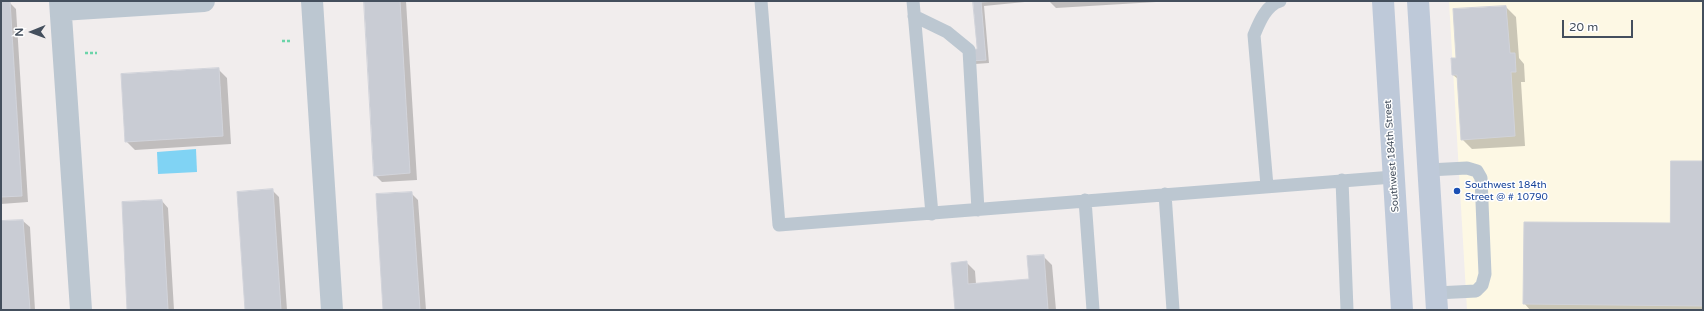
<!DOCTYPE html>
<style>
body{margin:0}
#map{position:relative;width:1704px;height:311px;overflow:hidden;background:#f1eded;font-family:"Varela Round",sans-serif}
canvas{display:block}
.frame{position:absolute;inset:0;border:2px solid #444f5d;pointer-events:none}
.north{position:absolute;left:12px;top:12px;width:40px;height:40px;-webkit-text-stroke:3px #fff;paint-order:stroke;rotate:269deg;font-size:11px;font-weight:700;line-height:16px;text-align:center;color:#444f5d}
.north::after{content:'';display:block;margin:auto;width:14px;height:18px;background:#444f5d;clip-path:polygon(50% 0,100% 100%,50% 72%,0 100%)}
.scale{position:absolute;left:1562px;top:20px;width:71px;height:18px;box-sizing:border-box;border:2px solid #444f5d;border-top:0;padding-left:5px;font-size:12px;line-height:14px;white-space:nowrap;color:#444f5d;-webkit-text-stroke:3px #fff;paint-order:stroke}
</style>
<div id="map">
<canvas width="1704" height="311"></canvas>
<div class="frame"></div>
<div class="north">N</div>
<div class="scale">20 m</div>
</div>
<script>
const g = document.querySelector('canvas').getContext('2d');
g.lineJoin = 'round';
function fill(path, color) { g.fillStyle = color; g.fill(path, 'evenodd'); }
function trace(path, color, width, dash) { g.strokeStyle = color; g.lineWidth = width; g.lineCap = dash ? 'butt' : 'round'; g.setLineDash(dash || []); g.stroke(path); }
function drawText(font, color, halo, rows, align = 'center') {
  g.font = font + ' "Varela Round",sans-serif'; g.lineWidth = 3; g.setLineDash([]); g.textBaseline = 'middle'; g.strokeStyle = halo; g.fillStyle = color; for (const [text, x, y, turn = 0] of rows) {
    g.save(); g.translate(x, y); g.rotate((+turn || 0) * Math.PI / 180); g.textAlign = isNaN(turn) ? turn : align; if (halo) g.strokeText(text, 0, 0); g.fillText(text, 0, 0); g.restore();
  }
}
const commercial = new Path2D(`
 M1449 1H1703V310H1467Z`);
const water = new Path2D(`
 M196 149 197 172 158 174 157 152Z`);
const shadow = new Path2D(`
 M365 1H406L417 180 382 182 375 175Z
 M974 1H1035L984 6 989 63 975 64 979 50Z
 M1049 1H1173L1056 8Z
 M9 2 16 9 28 202 1 204V3Z
 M1506 7 1516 17 1519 58 1524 64 1525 82H1521L1525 146 1472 149 1462 139 1458 79 1453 75 1457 59Z
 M218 69 227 78 231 144 135 150 126 141Z
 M1703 162V310H1530L1524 303 1671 224Z
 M272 190 279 197 287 310H246Z
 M411 193 418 200 426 310H384Z
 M162 201 168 208 174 310H128Z
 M23 221 30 227 35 310H1V222Z
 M1043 256 1052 265 1056 310H956L966 262 975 271 976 284 1030 280Z`);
const building = new Path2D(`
 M10 1 22 196 1 197V2Z
 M364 1H400L410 173 374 176Z
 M973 1H996L981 2 986 60 971 61 970 50 977 49Z
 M1506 6 1510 53H1515L1516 72H1511L1515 136 1461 140 1457 75H1452L1451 58H1456L1453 9Z
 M219 68 223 136 125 142 121 74Z
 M1671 161H1703V306L1523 304 1524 222 1670 223Z
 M273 189 281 310H245L237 192Z
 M412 192 420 310H383L376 194Z
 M162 200 168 310H127L122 202Z
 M23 220 30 310H1V221Z
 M1044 255 1048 310H955L951 263 967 261 968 284 1029 279 1027 256Z`);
const path = new Path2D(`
 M282 41H292
 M85 53H97`);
const lane = new Path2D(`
 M761 1 779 225 1393 177
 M913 1 932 214
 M914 16 947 32 969 50 978 210
 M1428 170 1467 168 1477 171 1481 178 1485 274 1482 285 1476 291 1436 293
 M1342 180 1347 310
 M1267 186 1254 35C1259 23 1266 5 1280 1
 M1165 194 1173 310
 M1085 200 1093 310`);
const street = new Path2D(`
 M60 1 81 310
 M312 1 332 310
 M61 10 204 1`);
const secondary = new Path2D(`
 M1383 1 1402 310
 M1418 1 1437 310`);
const markers = [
 [1457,191,4,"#1a4fb4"]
];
const streetNames = [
 ["Southwest 184th Street",1392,156,-94]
];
const transitNames = [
 ["Southwest 184th",1465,185],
 ["Street @ # 10790",1465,197]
];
fill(commercial, '#fdf8e4');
fill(water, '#80d3f4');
fill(shadow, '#0003');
fill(building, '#c9ccd4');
trace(building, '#d1d3da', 1);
trace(path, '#6cd4a9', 2.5, [3, 2]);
trace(lane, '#bcc7d1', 13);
trace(street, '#bcc7d1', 22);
trace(secondary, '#bec9d9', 22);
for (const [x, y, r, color] of markers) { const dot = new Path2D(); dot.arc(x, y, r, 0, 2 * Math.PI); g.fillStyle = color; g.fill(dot); trace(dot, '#fff', 1.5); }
drawText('10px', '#444f5d', '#fff', streetNames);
drawText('10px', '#164399', '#fff', transitNames, 'left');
</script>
